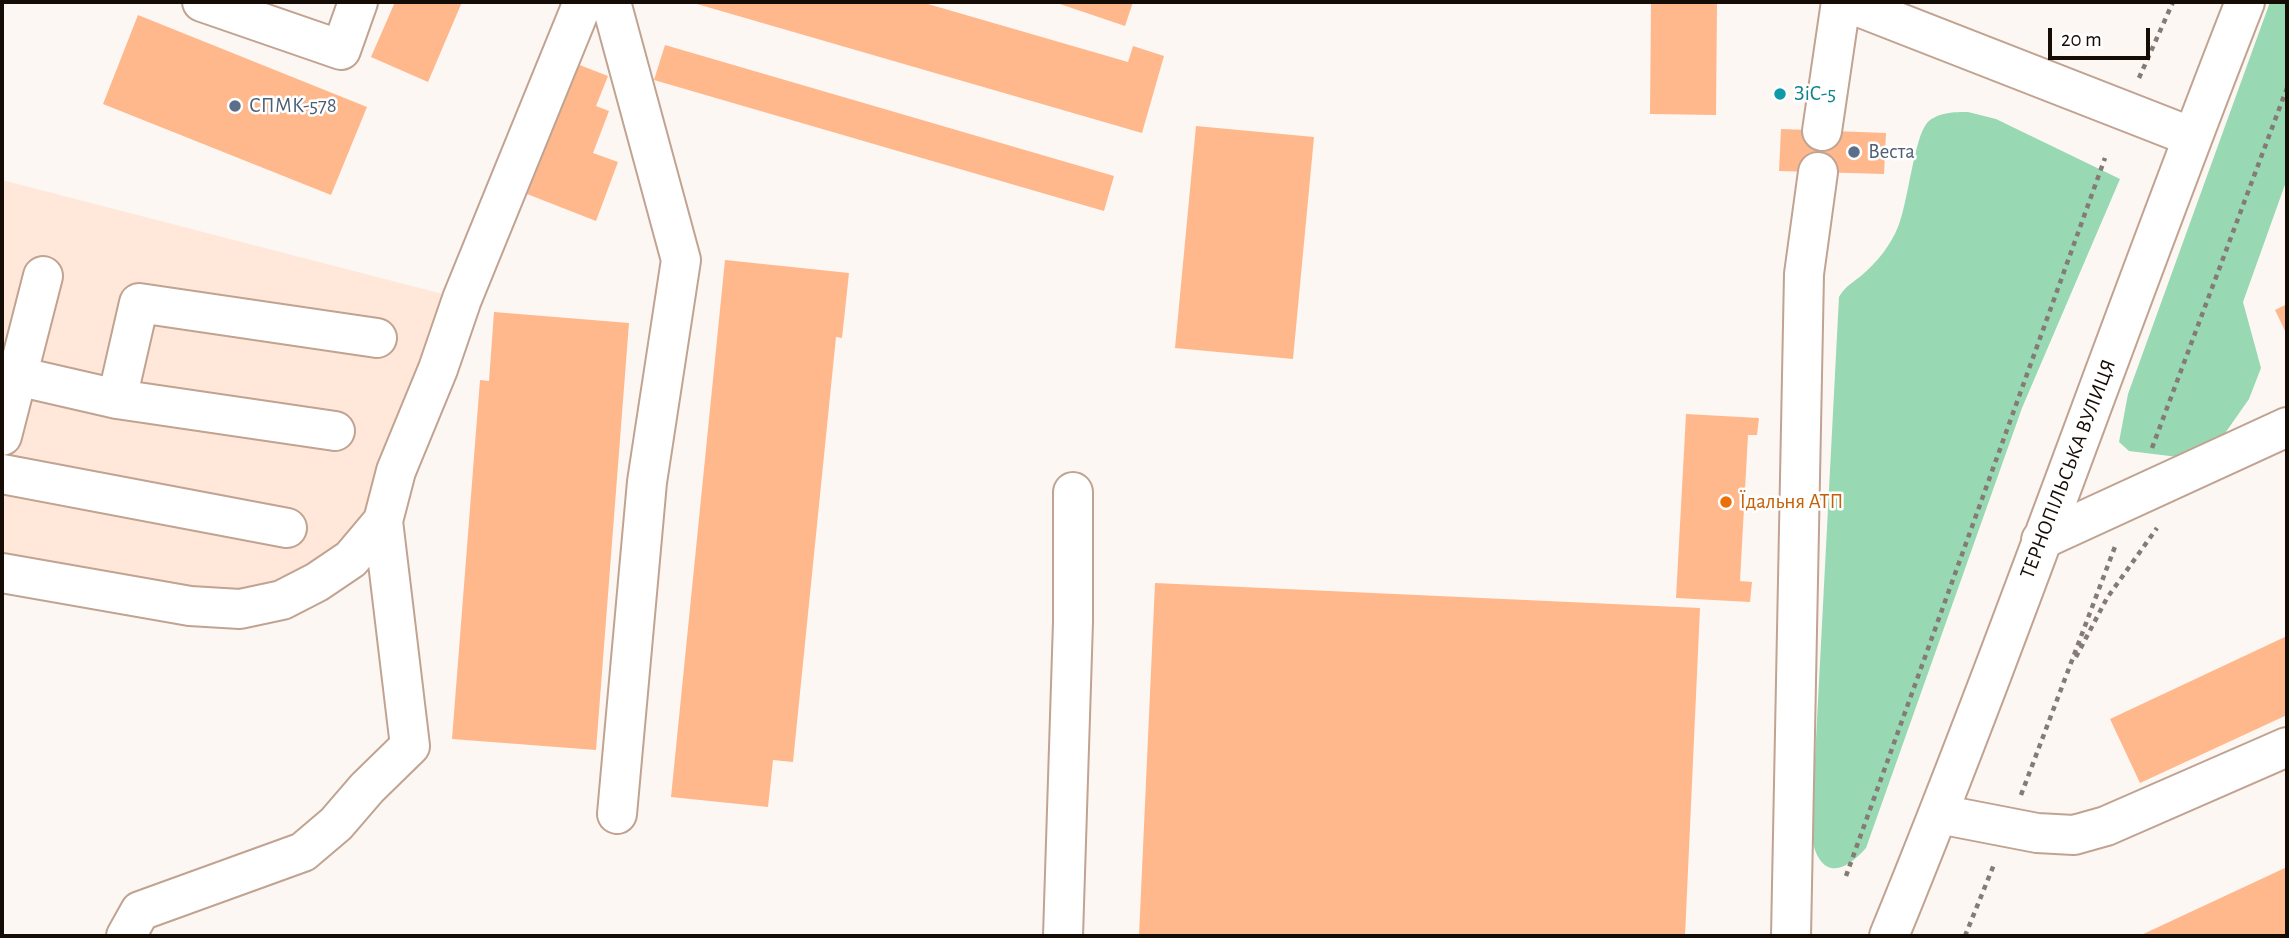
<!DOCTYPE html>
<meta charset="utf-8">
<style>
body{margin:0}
#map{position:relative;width:2289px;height:938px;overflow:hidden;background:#fdf7f3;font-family:"Alegreya Sans",sans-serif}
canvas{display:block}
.frame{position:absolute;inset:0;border:4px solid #160c06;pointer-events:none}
.scale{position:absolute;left:2048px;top:28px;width:102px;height:32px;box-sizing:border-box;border:4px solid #160c06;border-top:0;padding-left:9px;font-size:21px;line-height:24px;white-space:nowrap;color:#160c06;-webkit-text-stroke:5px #fff;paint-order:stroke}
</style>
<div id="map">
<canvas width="2289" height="938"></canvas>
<div class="frame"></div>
<div class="scale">20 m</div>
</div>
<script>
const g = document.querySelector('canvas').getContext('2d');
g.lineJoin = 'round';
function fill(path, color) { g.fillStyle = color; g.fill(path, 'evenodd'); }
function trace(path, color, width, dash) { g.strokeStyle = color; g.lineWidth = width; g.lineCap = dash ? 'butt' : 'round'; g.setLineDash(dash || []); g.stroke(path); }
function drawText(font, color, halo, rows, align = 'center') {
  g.font = font + ' "Alegreya Sans",sans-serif'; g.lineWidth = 5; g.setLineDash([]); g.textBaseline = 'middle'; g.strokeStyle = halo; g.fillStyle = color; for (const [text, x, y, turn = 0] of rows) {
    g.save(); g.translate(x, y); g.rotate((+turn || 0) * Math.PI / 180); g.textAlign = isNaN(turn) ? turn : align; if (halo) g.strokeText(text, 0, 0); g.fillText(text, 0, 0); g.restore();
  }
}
const built = new Path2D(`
 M2 180 462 299 383 521 282 600 2 573Z`);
const green = new Path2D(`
 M2270 2H2287V179L2243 302 2261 368 2249 399 2221 439 2186 458 2129 451 2119 442 2128 394Z
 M1968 112 1996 119 2120 179 2022 408 1866 848C1840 877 1819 877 1811 835L1839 297C1845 286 1854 282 1862 275 1878 261 1890 246 1898 227 1908 203 1914 138 1927 123 1937 112 1955 112 1968 112Z`);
const building = new Path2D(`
 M395 2H462L428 82 371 57Z
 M690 2H921L1128 62 1133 46 1164 56 1142 133Z
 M1054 2H1133L1125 26Z
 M1651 2H1717L1716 115 1650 114Z
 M138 15 367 107 331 195 103 104Z
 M665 45 1114 176 1104 211 654 80Z
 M577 64 608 76 596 106 609 111 593 153 618 162 596 221 527 194Z
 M1196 126 1314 137 1293 359 1175 348Z
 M1781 129 1886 133 1884 174 1779 171Z
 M725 260 849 273 842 338 836 337 793 762 773 760 768 807 671 797Z
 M2287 304V335L2275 310Z
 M494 312 629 323 596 750 452 739 480 380 489 381Z
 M1686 414 1759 418 1757 435H1748L1740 581 1752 582 1750 602 1676 598Z
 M1155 583 1700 608 1685 936H1139Z
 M2287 636V715L2140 783 2110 719Z
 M2287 867V936H2139Z`);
const path = new Path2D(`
 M2139 78 2173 2
 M2152 448 2287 88
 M2076 657 2107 598 2157 528
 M2021 795 2116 544
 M1846 876 2105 158
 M1965 936 1995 862`);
const minor = new Path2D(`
 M202 2 341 50 358 2
 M611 2 681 260 647 482 617 814
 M1846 2 2192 137
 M1822 131 1841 2
 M17 376 117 399 335 431
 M117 399 139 303 377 338
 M2 436 43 276
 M2 474 287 528
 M2041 540 2287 427
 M2 573 190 606 240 609 282 600 317 582 351 559 383 521 396 471 438 369 462 299 583 2
 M1939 814 2037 833 2074 835 2106 826 2287 747
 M126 936 140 911 303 852 336 824 367 788 410 746 383 521
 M1063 936 1073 622V492
 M1791 936 1804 274 1818 172`);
const major = new Path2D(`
 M1889 936C2015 628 2123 312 2245 2`);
const markers = [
 [1780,94,7,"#0f9aa8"],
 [235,106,7,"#5c6f8a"],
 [1854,152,7,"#5c6f8a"],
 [1726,502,7,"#e8710a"]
];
const cultureNames = [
 ["ЗіС-5",1794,94]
];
const serviceNames = [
 ["СПМК-578",249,106],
 ["Веста",1868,152]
];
const streetNames = [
 ["ТЕРНОПІЛЬСЬКА ВУЛИЦЯ",2068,469,-69]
];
const foodNames = [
 ["Їдальня АТП",1740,502]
];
fill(built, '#ffe7d9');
fill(green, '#98d9b3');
fill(building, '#feb88c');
trace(minor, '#c0a391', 42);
trace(major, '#c0a391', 42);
trace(path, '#847b76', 4.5, [5, 5]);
trace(minor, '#fff', 38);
trace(major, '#fff', 38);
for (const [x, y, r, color] of markers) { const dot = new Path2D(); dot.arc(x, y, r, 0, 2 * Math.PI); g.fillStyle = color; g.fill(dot); trace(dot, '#fff', 2.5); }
drawText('21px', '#0d838f', '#fff', cultureNames, 'left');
drawText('21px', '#4e5e75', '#fff', serviceNames, 'left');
drawText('21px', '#160c06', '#fff', streetNames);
drawText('21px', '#c56008', '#fff', foodNames, 'left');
</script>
